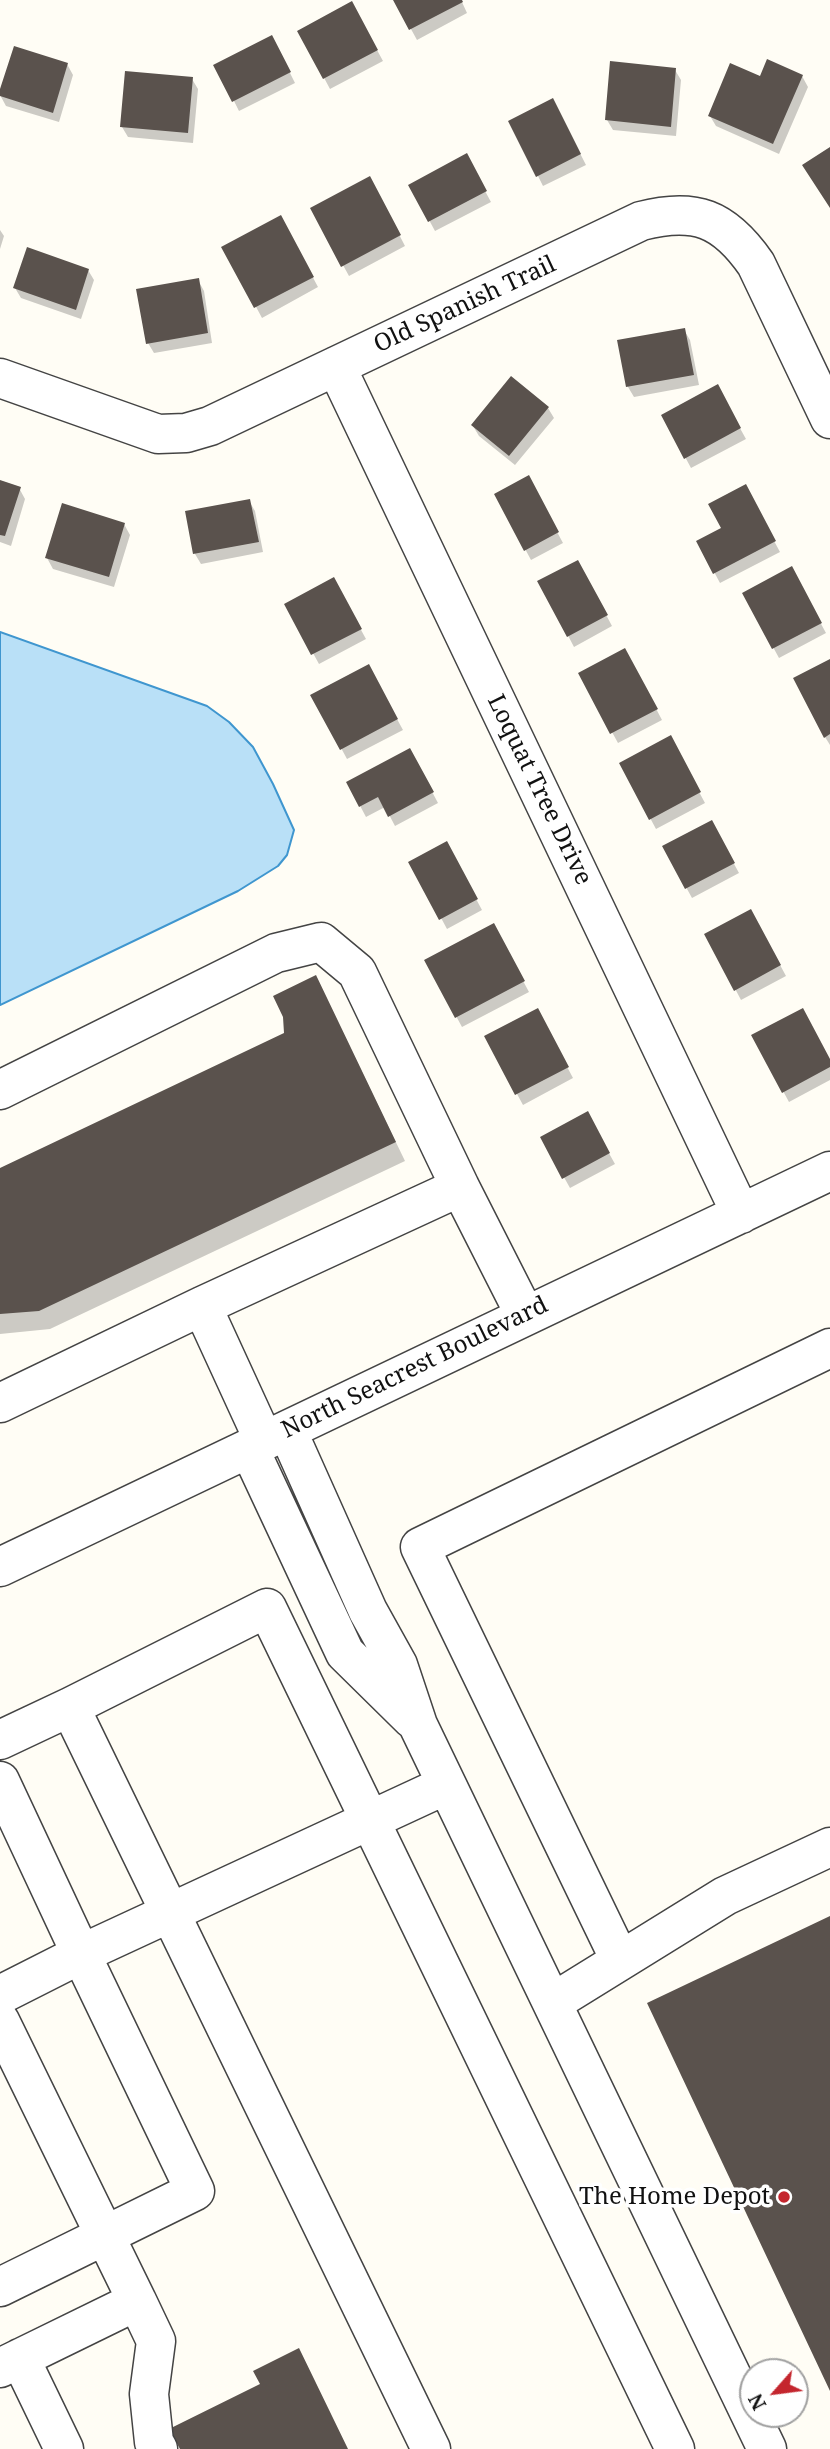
<!DOCTYPE html>
<style>
body{margin:0}
#map{position:relative;width:830px;height:2449px;overflow:hidden;background:#fffdf5;font-family:"Noto Serif",serif}
canvas{display:block}
.north{position:absolute;left:739px;top:2358px;width:70px;height:70px;box-sizing:border-box;background:#fff;border:2px solid #a0a0a0;border-radius:50%;rotate:242deg;font-size:19px;font-weight:700;line-height:28px;text-align:center;color:#111}
.north::after{content:'';display:block;margin:auto;width:24px;height:32px;background:#c4262e;clip-path:polygon(50% 0,100% 100%,50% 72%,0 100%)}
</style>
<div id="map">
<canvas width="830" height="2449"></canvas>
<div class="north">N</div>
</div>
<script>
const g = document.querySelector('canvas').getContext('2d');
g.lineJoin = 'round';
function fill(path, color) { g.fillStyle = color; g.fill(path, 'evenodd'); }
function trace(path, color, width, dash) { g.strokeStyle = color; g.lineWidth = width; g.lineCap = dash ? 'butt' : 'round'; g.setLineDash(dash || []); g.stroke(path); }
function drawText(font, color, halo, rows, align = 'center') {
  g.font = font + ' "Noto Serif",serif'; g.lineWidth = 7; g.setLineDash([]); g.textBaseline = 'middle'; g.strokeStyle = halo; g.fillStyle = color; for (const [text, x, y, turn = 0] of rows) {
    g.save(); g.translate(x, y); g.rotate((+turn || 0) * Math.PI / 180); g.textAlign = isNaN(turn) ? turn : align; if (halo) g.strokeText(text, 0, 0); g.fillText(text, 0, 0); g.restore();
  }
}
const water = new Path2D(`
 M0 632 207 706 229 722 253 747 273 784 294 830 287 855 278 866 238 891 0 1005Z`);
const shadow = new Path2D(`
 M395 0H461L467 13 417 40Z
 M352 4 383 61 330 89 299 31Z
 M277 47 295 83 239 111 234 101Z
 M67 64 73 75 59 122 6 106 0 95Z
 M675 70 681 80 676 136 613 130 607 120Z
 M802 76 808 87 779 154 716 126 710 116 761 78Z
 M192 79 198 89 193 143 128 137 122 127Z
 M558 110 586 165 543 186 538 176Z
 M466 156 491 202 435 231 410 185Z
 M375 188 405 246 349 276 312 209Z
 M286 227 318 287 262 318 224 247Z
 M0 230 4 236 0 249Z
 M88 270 94 280 81 319 21 298 15 288Z
 M198 280 204 291 212 343 154 353 148 343Z
 M684 330 690 340 699 385 634 397 628 387 619 342Z
 M717 387 746 439 691 468 663 416Z
 M548 408 554 418 515 465 479 436 473 426Z
 M528 478 563 543 531 560 496 495Z
 M0 482 19 488 25 499 11 546 0 542Z
 M745 487 780 552 720 583 698 542 723 529Z
 M249 501 255 511 263 552 201 564 195 554 187 513Z
 M124 524 130 535 114 587 53 569 47 558Z
 M578 562 612 626 574 647 540 582Z
 M791 569 826 633 779 658 744 594Z
 M333 579 366 639 319 664 286 604Z
 M631 661 662 720 618 743 580 674Z
 M830 661V745L825 737Z
 M368 666 403 730 347 759 313 696Z
 M670 738 705 803 656 829 621 764Z
 M410 750 438 803 395 826 385 807 366 817 348 783Z
 M711 822 739 873 692 898 664 847Z
 M446 843 482 910 447 929 411 862Z
 M751 911 786 976 741 1000 706 934Z
 M493 925 529 992 462 1027 426 961Z
 M316 977 405 1161 50 1329 0 1334V1170L286 1034Z
 M537 1010 573 1078 523 1105 486 1037Z
 M753 1036 830 1062V1080L789 1102Z
 M587 1114 615 1164 570 1188 542 1138Z`);
const building = new Path2D(`
 M393 0H462L463 2 409 30Z
 M352 1 378 50 323 79 297 31Z
 M272 35 291 72 232 102 213 65Z
 M14 46 68 63 53 113 0 96V89Z
 M767 59 803 75 773 144 708 116 730 63 760 76Z
 M610 61 676 68 671 127 605 120Z
 M125 71 193 77 188 133 120 127Z
 M553 98 581 154 536 177 508 121Z
 M830 147V208L802 165Z
 M467 153 487 191 428 222 408 185Z
 M370 176 401 235 341 267 310 208Z
 M281 215 314 277 254 308 221 247Z
 M27 247 89 269 76 310 13 288Z
 M199 278 208 333 146 344 136 289Z
 M685 328 694 375 626 387 617 340Z
 M511 376 549 407 509 456 471 425Z
 M718 384 741 428 684 459 661 415Z
 M529 475 559 532 524 551 494 494Z
 M0 480 21 487 5 536 0 535Z
 M746 484 776 541 713 574 696 541 721 528 708 504Z
 M250 499 259 542 193 554 185 511Z
 M62 503 125 523 109 577 45 558Z
 M578 560 608 615 567 637 537 581Z
 M792 566 822 623 772 649 742 593Z
 M334 577 362 629 311 655 284 604Z
 M625 648 658 709 610 734 578 673Z
 M830 659V734L824 738 793 678Z
 M369 664 398 719 340 750 310 695Z
 M671 735 701 792 649 820 619 763Z
 M410 748 434 792 388 817 378 797 359 807 346 782Z
 M712 820 735 863 685 889 662 846Z
 M447 841 478 899 439 920 408 862Z
 M751 909 781 965 734 991 704 934Z
 M494 923 525 981 455 1018 424 960Z
 M316 975 396 1142 39 1311 0 1314V1168L284 1033 283 1017 273 996Z
 M538 1008 569 1067 515 1095 484 1036Z
 M803 1008 830 1059V1067L782 1093 751 1035Z
 M588 1111 610 1153 562 1179 540 1137Z
 M830 1916V2391L647 2003Z
 M299 2348 348 2449H180L169 2429 260 2384 253 2371Z`);
const minor = new Path2D(`
 M336 366 741 1214
 M0 378 158 434 186 433 210 426 641 221C695 207 724 218 756 264L830 419
 M0 1090 276 953 321 942 357 972 460 1187 525 1315
 M202 1306 264 1441
 M0 1403 202 1306 460 1187
 M287 1430 368 1611 398 1665 418 1725 767 2449
 M249 1448 345 1653 412 1719
 M0 1567 830 1171
 M0 1740 70 1707
 M0 1781 81 1954 446 1785
 M620 1960 420 1547 830 1348
 M0 1995 81 1954 195 2191 0 2287
 M552 2003 725 1896 830 1847
 M0 2021 137 2301 0 2368
 M137 2301 156 2341 149 2394 154 2442 158 2449
 M20 2358 64 2449
 M431 2449 70 1707 267 1608 675 2449`);
const markers = [
 [784,2197,7,"#c4262e"]
];
const streetNames = [
 ["Old Spanish Trail",465,305,-25],
 ["Loquat Tree Drive",539,790,64],
 ["North Seacrest Boulevard",415,1368,-26]
];
const poiNames = [
 ["The Home Depot",770,2197]
];
fill(water, '#b9e0f7');
trace(water, '#3f96cf', 2);
fill(shadow, '#0003');
fill(building, '#5a524d');
trace(minor, '#444', 41);
trace(minor, '#fff', 38);
for (const [x, y, r, color] of markers) { const dot = new Path2D(); dot.arc(x, y, r, 0, 2 * Math.PI); g.fillStyle = color; g.fill(dot); trace(dot, '#fff', 2.5); }
drawText('24px', '#111', '#fff', streetNames);
drawText('24px', '#111', '#fff', poiNames, 'right');
</script>
